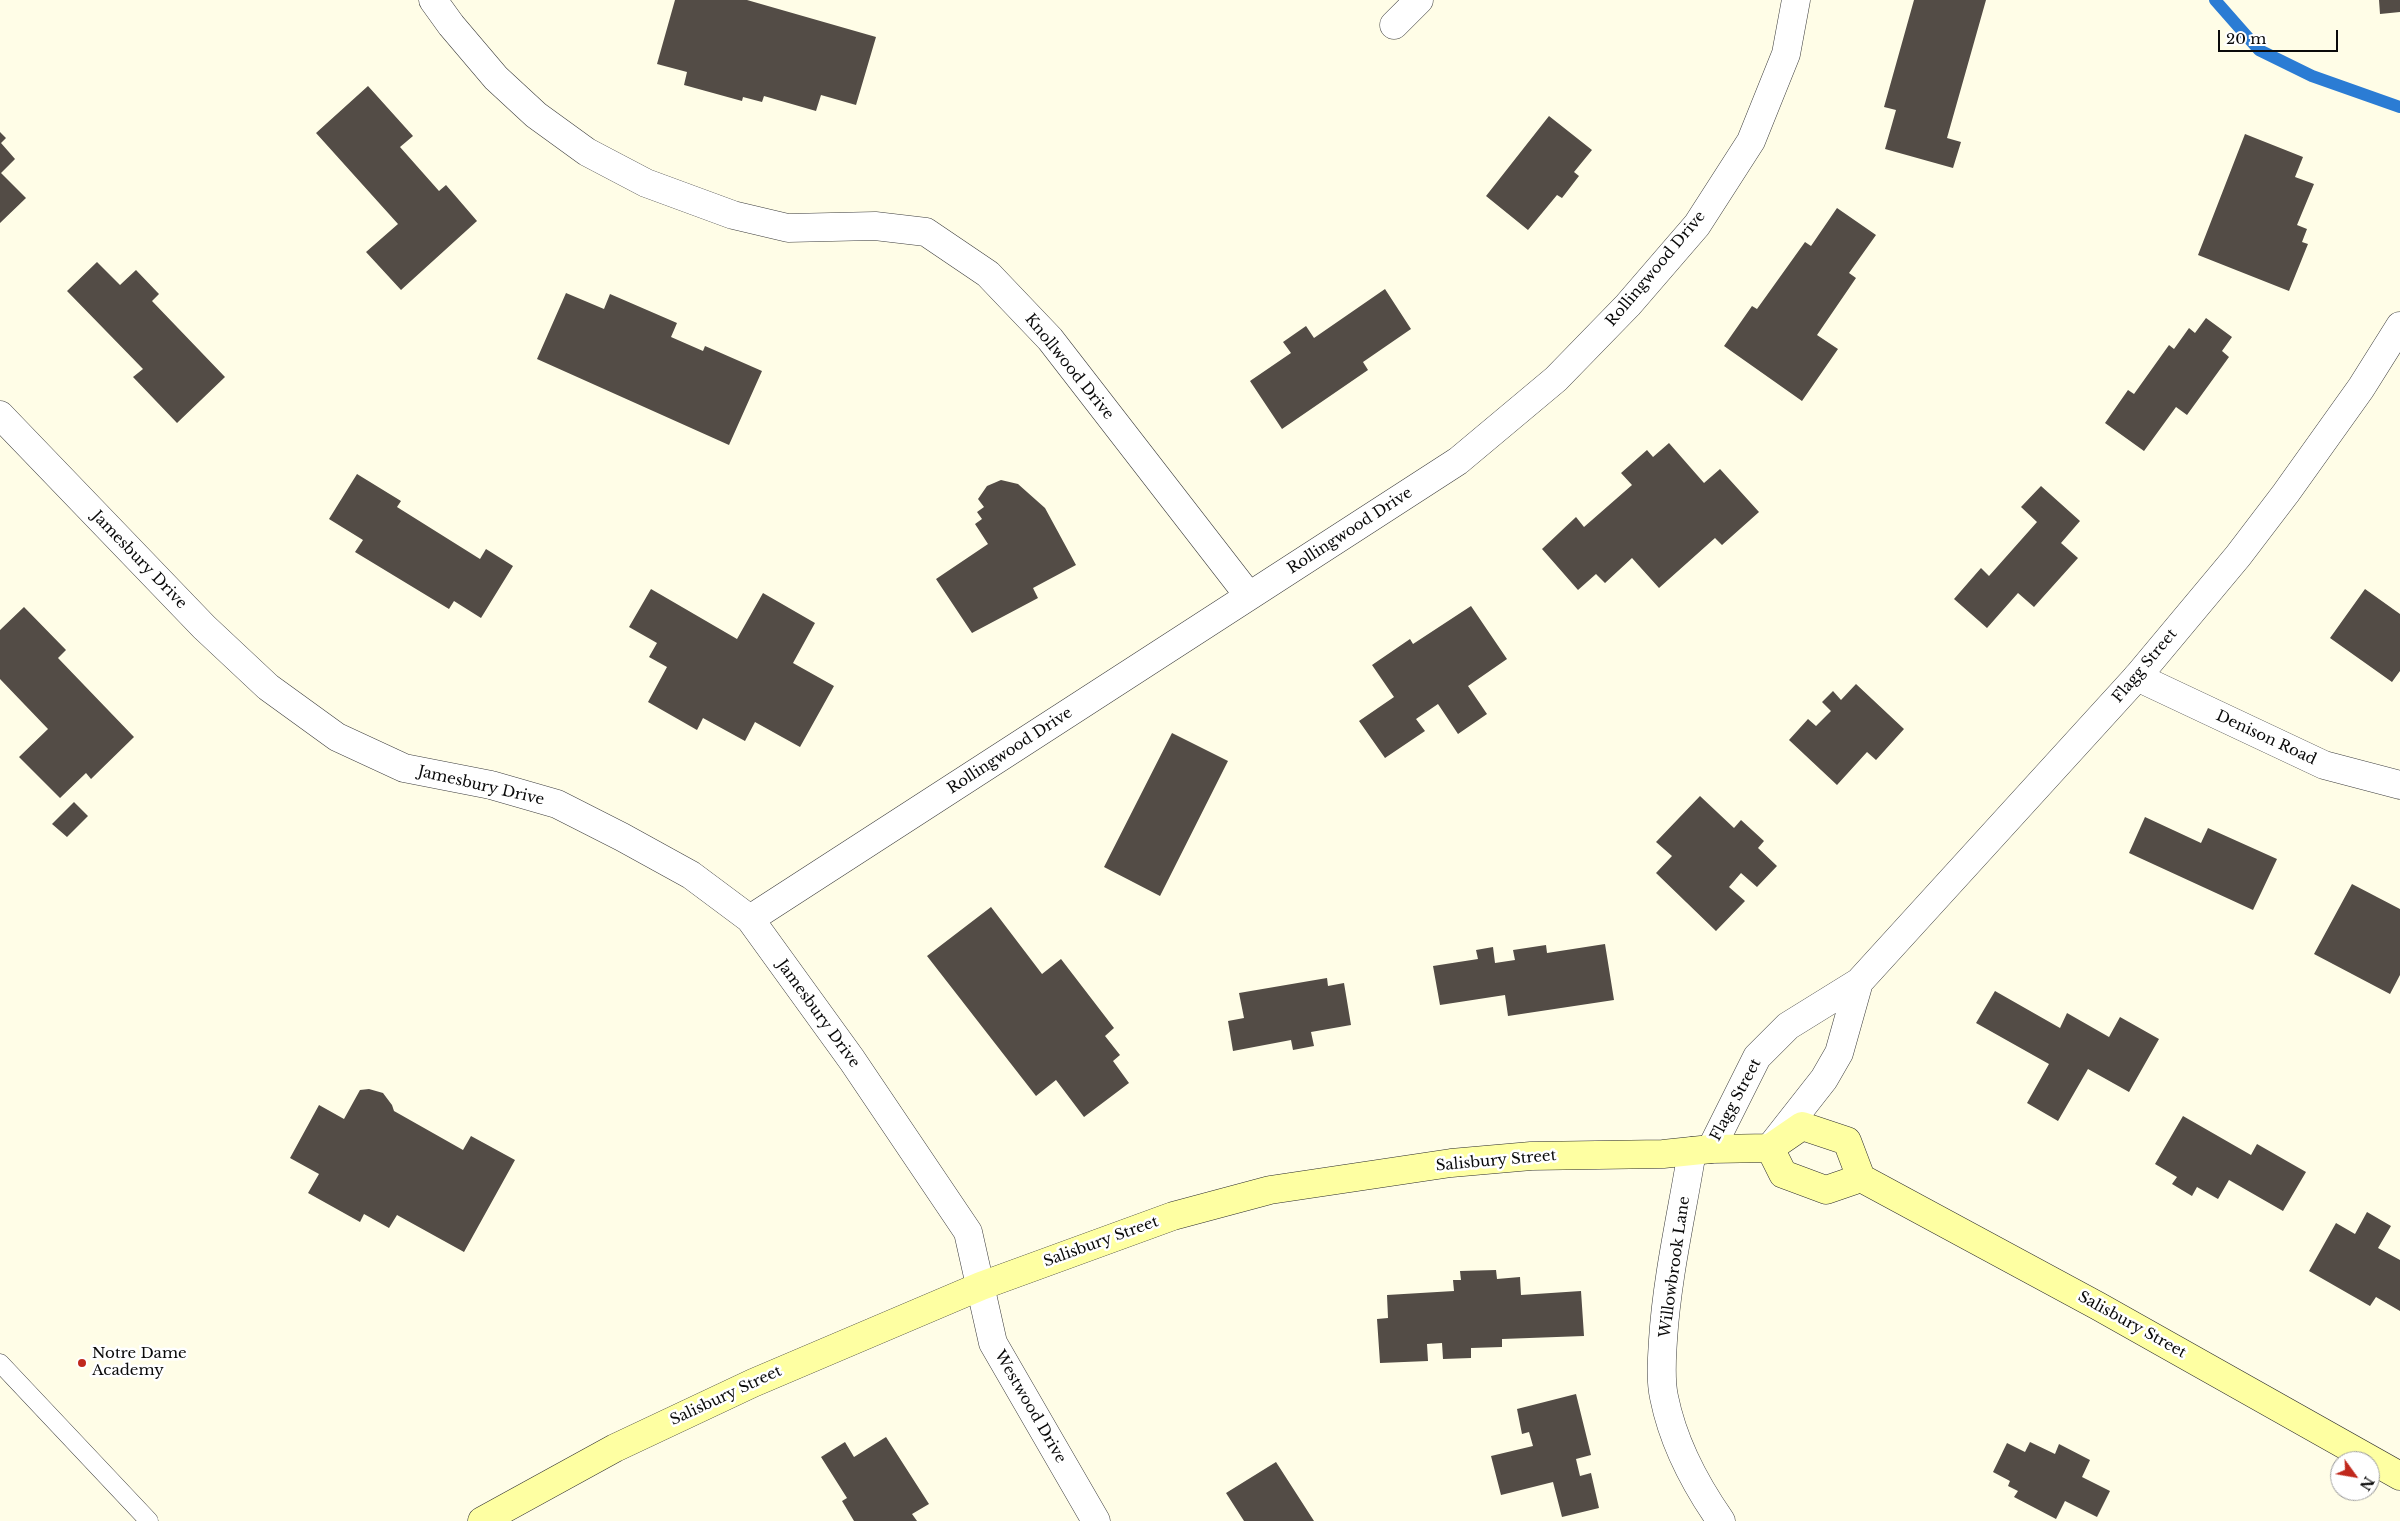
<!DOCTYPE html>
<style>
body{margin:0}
#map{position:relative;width:2400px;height:1521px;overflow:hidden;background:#fffde7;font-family:"Libre Baskerville",serif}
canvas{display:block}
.north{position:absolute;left:2330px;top:1451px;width:50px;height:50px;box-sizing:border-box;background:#fff;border:1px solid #9d9d9d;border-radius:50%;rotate:122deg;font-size:14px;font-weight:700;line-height:20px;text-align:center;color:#0a0a0a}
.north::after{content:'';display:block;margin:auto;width:18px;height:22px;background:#c0281c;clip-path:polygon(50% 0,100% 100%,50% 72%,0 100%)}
.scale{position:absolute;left:2218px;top:30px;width:120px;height:22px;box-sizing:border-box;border:2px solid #0a0a0a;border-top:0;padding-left:6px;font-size:15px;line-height:18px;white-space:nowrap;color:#0a0a0a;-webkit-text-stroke:4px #fff;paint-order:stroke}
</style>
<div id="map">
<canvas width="2400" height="1521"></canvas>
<div class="north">N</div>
<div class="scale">20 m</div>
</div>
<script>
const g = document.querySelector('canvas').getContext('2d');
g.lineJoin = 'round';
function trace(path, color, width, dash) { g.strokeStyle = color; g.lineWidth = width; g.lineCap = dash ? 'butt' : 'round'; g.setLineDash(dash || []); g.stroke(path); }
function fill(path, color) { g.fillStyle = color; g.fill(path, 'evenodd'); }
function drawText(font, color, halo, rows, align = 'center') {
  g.font = font + ' "Libre Baskerville",serif'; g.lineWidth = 5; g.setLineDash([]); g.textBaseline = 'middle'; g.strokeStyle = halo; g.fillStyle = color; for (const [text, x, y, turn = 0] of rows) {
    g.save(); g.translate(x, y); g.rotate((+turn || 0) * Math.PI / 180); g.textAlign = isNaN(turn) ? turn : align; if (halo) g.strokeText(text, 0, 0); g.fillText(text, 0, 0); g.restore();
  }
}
const stream = new Path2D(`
 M2215 0 2259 50 2312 76 2400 107`);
const building = new Path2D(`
 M675 0H747L876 37 856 105 821 95 816 111 764 96 762 102 743 97 742 101 684 85 687 72 657 64Z
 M1914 0H1986L1947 138 1961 142 1953 168 1885 149 1896 110 1884 107Z
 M2379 0H2400V12L2380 14Z
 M368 86 413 136 400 147 439 191 446 185 477 221 401 290 366 252 398 224 316 133Z
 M1549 116 1592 150 1574 172 1579 176 1562 198 1557 195 1528 230 1486 196Z
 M0 132 6 138 1 143 15 159 1 173 26 198 0 223Z
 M2245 134 2303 157 2295 177 2314 184 2297 225 2307 229 2302 242 2308 244 2289 291 2198 255Z
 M1837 208 1876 235 1849 273 1856 278 1817 335 1838 349 1802 401 1724 346 1752 306 1757 309 1805 242 1811 246Z
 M97 262 120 285 136 270 159 294 152 301 225 377 177 423 133 377 143 369 67 291Z
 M1385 289 1411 329 1363 362 1368 370 1282 429 1250 381 1291 353 1283 342 1306 326 1314 338Z
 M566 293 604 309 610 294 677 323 671 337 703 351 705 346 762 371 729 445 537 359Z
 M2206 318 2232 337 2222 351 2229 357 2187 415 2176 407 2144 451 2105 423 2128 390 2134 394 2169 345 2174 349 2189 328 2195 333Z
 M1669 443 1704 483 1720 469 1759 512 1722 545 1715 538 1659 588 1632 558 1605 583 1596 574 1578 590 1542 549 1576 517 1584 527 1632 485 1621 473 1647 450 1653 457Z
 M357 474 401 501 397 507 480 559 486 549 513 566 481 618 454 601 449 609 355 552 363 540 329 519Z
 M1001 480 1018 484 1045 508 1076 565 1033 588 1038 598 972 633 936 579 988 544 975 524 982 519 977 512 984 507 978 499 987 486Z
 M2041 486 2080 521 2061 543 2078 558 2034 607 2018 593 1987 628 1954 599 1981 568 1989 576 2037 522 2021 507Z
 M651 589 737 639 763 593 815 623 793 663 834 686 800 747 755 722 745 741 703 718 697 730 648 702 667 667 649 657 657 643 629 627Z
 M2365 589 2400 614V671L2392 682 2330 638Z
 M1471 606 1507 659 1468 686 1487 714 1458 734 1438 704 1416 719 1425 731 1385 758 1359 721 1394 697 1372 665 1410 639 1413 644Z
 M24 607 66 650 58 658 134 737 91 779 86 773 60 798 19 757 48 729 0 679V630Z
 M1856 684 1904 729 1876 760 1867 752 1837 785 1789 740 1808 719 1816 726 1831 711 1822 702 1833 691 1841 700Z
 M1172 733 1228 761 1160 896 1104 867Z
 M1700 796 1734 828 1741 820 1764 841 1758 848 1777 866 1757 887 1741 873 1729 887 1745 901 1716 931 1656 873 1672 856 1656 842Z
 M74 802 88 816 67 837 52 824Z
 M2145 817 2201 843 2208 828 2277 859 2253 910 2129 853Z
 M2352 884 2400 909V975L2390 994 2314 954Z
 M991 907 1042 974 1061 959 1114 1028 1105 1036 1120 1055 1113 1061 1129 1083 1084 1117 1056 1080 1036 1096 927 956Z
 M1605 944 1614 1000 1508 1016 1505 995 1440 1005 1433 966 1478 959 1476 950 1493 947 1495 963 1515 960 1513 950 1546 945 1547 953Z
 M1327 978 1328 986 1344 983 1351 1025 1311 1032 1314 1046 1293 1050 1291 1040 1233 1051 1228 1021 1244 1018 1239 993Z
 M1995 991 2060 1028 2067 1013 2109 1037 2120 1017 2159 1039 2129 1092 2088 1069 2058 1121 2027 1103 2049 1064 1976 1023Z
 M369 1089 383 1093 392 1105 394 1111 463 1150 471 1136 515 1160 464 1252 397 1215 389 1228 364 1214 360 1222 308 1193 319 1174 290 1158 319 1105 344 1119 360 1090Z
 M2183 1116 2251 1155 2257 1144 2306 1172 2283 1211 2229 1180 2218 1199 2197 1187 2192 1196 2172 1184 2177 1177 2155 1164Z
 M2367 1212 2391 1226 2378 1248 2400 1260V1311L2376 1297 2370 1306 2309 1271 2336 1223 2355 1234Z
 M1496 1270 1497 1279 1520 1277 1521 1295 1581 1291 1584 1336 1502 1339V1347L1471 1348V1358L1443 1359 1442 1343 1427 1344 1428 1361 1380 1363 1377 1319 1388 1318 1387 1295 1454 1291 1453 1280H1461L1460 1271Z
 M1576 1394 1591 1455 1576 1459 1580 1476 1591 1473 1599 1508 1562 1517 1553 1482 1501 1495 1491 1456 1533 1446 1529 1432 1522 1434 1517 1409Z
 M886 1437 929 1504 912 1514 917 1521H854L842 1501 847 1498 821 1457 845 1442 854 1457Z
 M2030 1442 2055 1454 2059 1444 2090 1460 2082 1477 2110 1491 2097 1517 2065 1501 2056 1519 2014 1497 2018 1491 2008 1486 2010 1481 1993 1472 2007 1443 2025 1452Z
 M1276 1462 1314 1521H1244L1226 1493Z`);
const service = new Path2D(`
 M0 1363 149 1521`);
const minor = new Path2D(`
 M433 0 451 25 496 78 536 115 587 152 646 183 733 215 788 228 875 226 926 232 988 274 1050 339 1249 596
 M1394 25 1419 0
 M0 415 204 627 268 687 337 737 404 768 491 785 557 804 622 837 691 875 750 919 852 1060 968 1232 993 1343 1096 1521
 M2137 677 2324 765 2400 785
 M750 919 1458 461 1556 379 1628 305 1697 225 1751 141 1786 54 1796 0
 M1692 1151C1682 1213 1667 1276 1663 1340 1662 1358 1660 1378 1664 1397 1673 1442 1695 1484 1721 1521`);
const tertiary = new Path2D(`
 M1773 1144 1824 1079 1839 1053 1859 982
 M1711 1149 1757 1057 1788 1026 1859 982 2137 677 2238 556 2286 493 2361 388 2400 326`);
const secondary = new Path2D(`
 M1861 1178 1826 1190 1783 1174 1770 1148 1802 1126 1847 1141 1861 1178 2098 1306 2400 1476
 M482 1521 615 1448 753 1383 981 1286 1173 1216 1270 1190 1451 1163 1531 1156 1663 1154 1711 1149 1770 1148`);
const markers = [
 [82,1363,5,"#c0281c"]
];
const streetNames = [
 ["Rollingwood Drive",1656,269,-50],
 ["Knollwood Drive",1069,367,51],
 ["Rollingwood Drive",1350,531,-33],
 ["Jamesbury Drive",139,560,46],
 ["Flagg Street",2145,666,-50],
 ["Denison Road",2266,738,25],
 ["Rollingwood Drive",1010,751,-33],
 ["Jamesbury Drive",481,786,13],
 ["Jamesbury Drive",818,1014,54],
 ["Flagg Street",1736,1100,-62],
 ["Salisbury Street",1496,1161,-5],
 ["Salisbury Street",1101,1242,-20],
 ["Willowbrook Lane",1675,1267,-82],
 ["Salisbury Street",2132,1325,29],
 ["Salisbury Street",726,1396,-25],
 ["Westwood Drive",1030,1407,60]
];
const poiNames = [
 ["Notre Dame",92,1354],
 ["Academy",92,1371]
];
trace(stream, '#2b7cd4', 12);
fill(building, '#534c46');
trace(service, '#3d3d3d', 19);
trace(minor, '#3d3d3d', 29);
trace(tertiary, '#3d3d3d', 29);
trace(secondary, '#2c2c2c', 29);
trace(service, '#fff', 18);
trace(minor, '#fff', 28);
trace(tertiary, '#fff', 28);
trace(secondary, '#feffa2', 28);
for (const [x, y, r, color] of markers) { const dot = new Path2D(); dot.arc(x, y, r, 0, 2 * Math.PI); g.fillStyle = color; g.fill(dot); trace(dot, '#fff', 2); }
drawText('15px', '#0a0a0a', '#fff', streetNames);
drawText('15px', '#0a0a0a', '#fff', poiNames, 'left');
</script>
